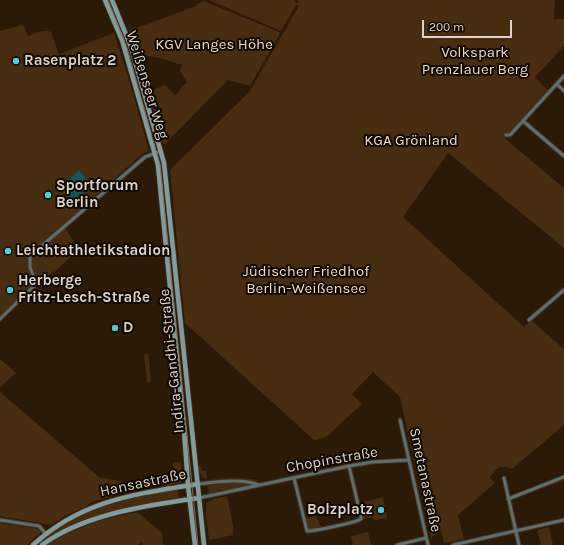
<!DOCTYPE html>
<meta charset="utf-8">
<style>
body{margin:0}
#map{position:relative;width:564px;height:545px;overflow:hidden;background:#2c1a07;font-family:Karla,sans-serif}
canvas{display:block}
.scale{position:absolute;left:422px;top:20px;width:90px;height:18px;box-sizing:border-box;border:2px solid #ded2c6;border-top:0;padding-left:5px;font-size:12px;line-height:14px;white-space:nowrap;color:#ded2c6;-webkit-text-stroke:3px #0e0702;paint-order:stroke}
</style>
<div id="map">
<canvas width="564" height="545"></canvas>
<div class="scale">200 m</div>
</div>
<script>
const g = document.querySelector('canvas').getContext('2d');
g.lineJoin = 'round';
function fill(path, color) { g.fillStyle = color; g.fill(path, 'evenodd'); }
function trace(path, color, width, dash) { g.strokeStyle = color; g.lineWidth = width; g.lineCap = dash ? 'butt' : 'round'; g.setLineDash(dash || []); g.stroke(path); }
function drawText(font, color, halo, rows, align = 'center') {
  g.font = font + ' Karla,sans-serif'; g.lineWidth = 4; g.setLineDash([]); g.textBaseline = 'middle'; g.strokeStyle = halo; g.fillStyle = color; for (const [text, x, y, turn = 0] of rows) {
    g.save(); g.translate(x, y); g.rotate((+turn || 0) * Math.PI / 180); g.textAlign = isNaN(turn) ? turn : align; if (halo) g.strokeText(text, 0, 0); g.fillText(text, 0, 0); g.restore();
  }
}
const green = new Path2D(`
 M209 0H294L297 3 299 1 297 0H555L554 19H564V46L535 77 548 90 504 138 564 188V248L448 153 403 217 524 327 532 321 564 349V425L512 469C502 463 496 468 490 478L495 483 458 515 464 539 444 543 441 530 431 538 400 397 373 372 352 394 362 404 326 437 314 440 185 323 170 170 249 92 299 6 296 5 281 31Z
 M204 1 279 32 280 34 250 86 228 80 164 145 148 92 165 85 175 95 187 82 180 71 182 65C169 61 152 54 137 56L129 30C152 23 173 14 196 6L197 4Z
 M21 25 24 26 28 36C35 34 44 28 51 32L59 54 114 33 129 79 149 151 142 154 63 225 79 249 55 272 54 271 0 322V31Z
 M148 353 151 381 148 383 147 381 144 355Z
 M0 359 16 373 0 387Z
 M0 392 99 477 146 486 89 503 88 505 67 515 51 525 0 516Z
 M181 462 182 476 179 483 167 486V476L175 475 173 463Z
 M200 465 202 471H206L207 479 240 478 258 480V481C249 480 239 478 229 479 220 479 211 480 203 478L199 471V466Z
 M237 483 249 484 250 485 209 495 207 485Z
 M178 489 179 498 122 509 101 515 50 538 47 534 86 511 116 501Z
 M227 496 233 525V535L209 540 206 514V503L214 499Z
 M383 497 387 518 376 520 373 519 372 517 363 519 359 503Z
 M134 513H138L162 533 163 545H143L142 542 138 545H48C71 529 106 517 134 513Z
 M316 516 321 527 308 529 305 519Z
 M0 523 40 529 41 532 27 545H0Z
 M549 527 553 545H541L537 530Z
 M368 532 371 545H353L351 536Z`);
const water = new Path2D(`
 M79 170 92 185 72 202 59 188Z`);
const street = new Path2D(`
 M557 84 564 91
 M523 121 564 156
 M506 135H510L564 76
 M0 319 36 284 30 267V256L145 157 161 151
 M529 320 564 290
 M400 420 428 545
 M294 478 307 531C315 531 354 523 361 519V517L349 466
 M504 478 519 545
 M198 484C217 482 241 478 259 485
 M199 498 349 466 373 462 409 460
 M508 499 564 477
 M0 520 39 526 46 534
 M397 545 426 538
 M453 545 564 520`);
const secondary = new Path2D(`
 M105 0 122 40 158 165 184 429 188 485 195 545
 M112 0 131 47 164 163 204 545
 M33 545C82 500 135 494 198 484
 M42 545C84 514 148 505 199 498`);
const tram = new Path2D(`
 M108 0 127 48 160 165 198 545`);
const markers = [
 [16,61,4,"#51ccd5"],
 [48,195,4,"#51ccd5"],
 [8,251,4,"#51ccd5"],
 [10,290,4,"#51ccd5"],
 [115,328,4,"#51ccd5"],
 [381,510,4,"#51ccd5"]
];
const parkNames = [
 ["KGV Langes Höhe",214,45],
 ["Volkspark",475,53],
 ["Prenzlauer Berg",475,70],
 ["KGA Grönland",411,141],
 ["Jüdischer Friedhof",306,272],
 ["Berlin-Weißensee",306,289]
];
const poiNames = [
 ["Rasenplatz 2",24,61],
 ["Sportforum",56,186],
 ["Berlin",56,203],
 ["Leichtathletikstadion",16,251],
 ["Herberge",18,281],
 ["Fritz-Lesch-Straße",18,298],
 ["D",123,328],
 ["Bolzplatz",373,510,"right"]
];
const streetNames = [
 ["Weißenseer Weg",147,85,73],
 ["Indira-Gandhi-Straße",172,361,-96],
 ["Chopinstraße",332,460,-10],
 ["Smetanastraße",425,480,78],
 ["Hansastraße",143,483,-12]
];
fill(green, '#472c10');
fill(water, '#195357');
trace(street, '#453422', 5);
trace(secondary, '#453422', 6);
trace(street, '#5e6d6e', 3);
trace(secondary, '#829b9d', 4.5);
trace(tram, '#7e6e5f', 1);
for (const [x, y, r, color] of markers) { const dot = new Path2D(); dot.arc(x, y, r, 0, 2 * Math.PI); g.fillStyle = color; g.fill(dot); trace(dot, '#0e0702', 1.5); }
drawText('15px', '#f8d9bd', '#0e0702', parkNames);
drawText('bold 15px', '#ded2c6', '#0e0702', poiNames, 'left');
drawText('15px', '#ded2c6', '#0e0702', streetNames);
</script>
